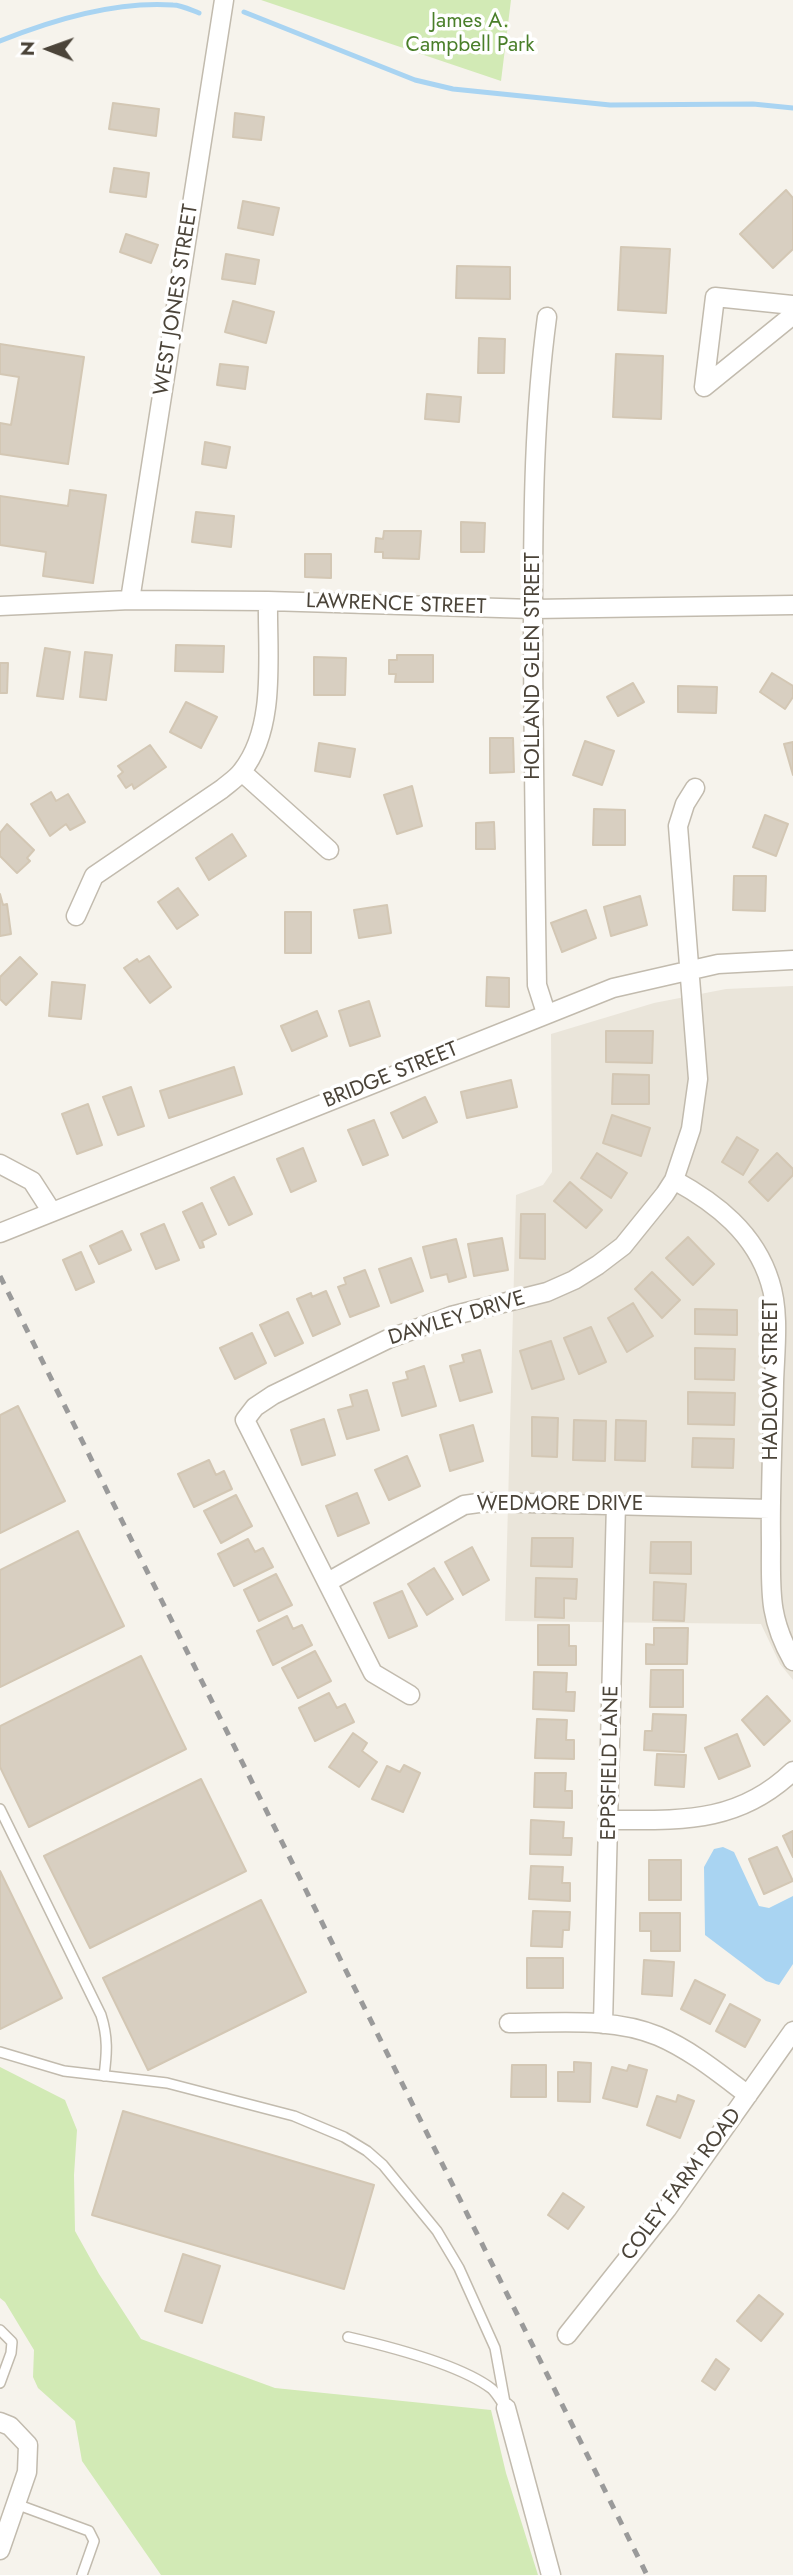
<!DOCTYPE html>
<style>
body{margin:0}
#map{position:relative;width:793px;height:2575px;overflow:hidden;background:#f6f3ec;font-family:Jost,sans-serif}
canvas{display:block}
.north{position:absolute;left:14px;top:14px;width:70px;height:70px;-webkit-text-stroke:5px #fff;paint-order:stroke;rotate:271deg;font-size:19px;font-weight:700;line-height:28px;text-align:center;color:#4b4439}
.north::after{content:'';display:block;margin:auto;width:24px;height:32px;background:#4b4439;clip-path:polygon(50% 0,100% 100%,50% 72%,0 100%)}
</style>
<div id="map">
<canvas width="793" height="2575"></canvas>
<div class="north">N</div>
</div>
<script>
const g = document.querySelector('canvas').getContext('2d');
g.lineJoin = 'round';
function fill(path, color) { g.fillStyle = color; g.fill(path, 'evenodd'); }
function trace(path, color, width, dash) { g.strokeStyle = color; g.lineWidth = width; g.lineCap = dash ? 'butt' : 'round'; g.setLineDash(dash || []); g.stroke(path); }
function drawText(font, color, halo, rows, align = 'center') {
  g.font = font + ' Jost,sans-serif'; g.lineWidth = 7; g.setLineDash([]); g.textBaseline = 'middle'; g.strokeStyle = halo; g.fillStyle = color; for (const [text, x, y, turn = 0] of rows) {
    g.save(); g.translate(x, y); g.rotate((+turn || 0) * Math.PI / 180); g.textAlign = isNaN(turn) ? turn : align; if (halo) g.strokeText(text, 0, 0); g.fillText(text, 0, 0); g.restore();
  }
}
const residential = new Path2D(`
 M793 986V1680L780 1664 761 1624 505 1621 516 1195 543 1185 552 1172 551 1034 654 1003 726 989Z`);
const green = new Path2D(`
 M261 0H511L501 81Z
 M0 2067 65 2100 77 2130 74 2175 75 2231 99 2274 141 2339 275 2388 491 2410 506 2473 538 2575H161L82 2461 75 2421 38 2388 33 2377 34 2350 5 2302 0 2298Z`);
const water = new Path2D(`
 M723 1847 734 1852 759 1906 769 1908 793 1896V1964L779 1985 766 1981 705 1935 704 1867 714 1849Z`);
const stream = new Path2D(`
 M244 12 415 80 453 89 610 105 753 104 793 108
 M0 41C52 20 116 1 173 5 181 5 191 10 199 13`);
const building = new Path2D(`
 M113 103 159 109 156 136 109 129Z
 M235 113 264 117 261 140 233 137Z
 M114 168 149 173 146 197 110 192Z
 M786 190 793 198V249L773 268 740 234Z
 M243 201 279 208 273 235 238 228Z
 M126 234 158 245 151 263 120 252Z
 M621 247 670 249 666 313 618 310Z
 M226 254 259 260 255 284 222 279Z
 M457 266 510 267V299L456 298Z
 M233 301 274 312 266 343 225 332Z
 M479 338 505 339 504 373H478Z
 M0 344 84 357 68 464 0 454V423L11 425 19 377 0 374Z
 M616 354 663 356 661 419 613 417Z
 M220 364 248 367 245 389 217 385Z
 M427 394 461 397 459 422 425 419Z
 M205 442 230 447 226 468 202 464Z
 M70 490 106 495 93 583 43 576 46 552 0 545V496L68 506Z
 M196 512 234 516 231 547 192 542Z
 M461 522 485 523 484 552H461Z
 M384 531H421L419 559 383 558V552H375L376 538 383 539Z
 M305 554H331V578L305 577Z
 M176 645 224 646 223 672 175 671Z
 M45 648 70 652 63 699 37 696Z
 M85 652 112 655 106 700 80 697Z
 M397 655H433V682H395L396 674H389V660H397Z
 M314 657 346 658 345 695H314Z
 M0 663H8L7 693H0Z
 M772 673 793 686V697L785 709 760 692Z
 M633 683 644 702 618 716 607 697Z
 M678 686 717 687 716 713 678 712Z
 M186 702 217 717 201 748 170 732Z
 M490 738H513L514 772 490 773Z
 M585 741 614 751 602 785 573 775Z
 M793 742V775L784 744Z
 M319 743 355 749 350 777 315 771Z
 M150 745 166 767 134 789 132 784 126 788 118 776 123 772 118 766Z
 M412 786 422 826 397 834 384 795Z
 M51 792 56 801 68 794 85 822 70 830 66 824 50 836 31 804Z
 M594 809 625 810V845H593Z
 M765 815 788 824 776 856 753 847Z
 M494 822 495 849H476V823Z
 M7 824 34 850 27 858 30 861 17 873 0 856V833Z
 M232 834 246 856 209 880 196 858Z
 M734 876H766L765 911 733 910Z
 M178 888 198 915 177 929 158 902Z
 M0 894 3 905 7 904 11 934 0 936Z
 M640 896 647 925 611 936 604 907Z
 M387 905 391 933 359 938 354 910Z
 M586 910 596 938 562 952 551 923Z
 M285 912H311V953H285Z
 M149 956 171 987 150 1003 124 968 137 959 139 962Z
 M20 957 37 974 6 1005 0 999V977Z
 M487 977 509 978V1007L486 1006Z
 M52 982 85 985 81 1019 49 1016Z
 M369 1001 380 1036 350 1046 339 1011Z
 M317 1011 327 1036 292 1051 281 1026Z
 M606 1031H653L652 1063 606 1062Z
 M234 1067 242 1094 169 1118 160 1091Z
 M613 1074 649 1075V1104H612Z
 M511 1080 517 1107 467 1118 461 1092Z
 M131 1087 144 1126 118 1135 103 1097Z
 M425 1097 437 1122 403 1138 391 1113Z
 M88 1104 102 1145 77 1154 62 1114Z
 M612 1115 650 1128 641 1156 603 1143Z
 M374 1120 388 1155 363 1165 348 1130Z
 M737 1137 758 1150 743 1175 722 1162Z
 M303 1148 316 1181 291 1192 277 1159Z
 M597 1153 627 1173 611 1198 581 1178Z
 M777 1153 793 1169V1175L768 1201 749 1182Z
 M234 1177 252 1214 229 1225 211 1188Z
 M570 1182 602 1210 586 1228 554 1201Z
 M202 1203 216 1234 202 1241 204 1247 200 1248 183 1212Z
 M521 1214H545V1259L520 1258Z
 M164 1224 179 1260 156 1269 141 1234Z
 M122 1231 131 1250 99 1264 90 1246Z
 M688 1237 714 1264 693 1285 666 1258Z
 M502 1238 508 1270 474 1276 468 1244Z
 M456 1239 466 1277 449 1282 447 1274 431 1278 423 1247Z
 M81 1252 94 1282 76 1290 63 1260Z
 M411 1258 423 1291 391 1303 379 1269Z
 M365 1270 379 1306 350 1317 338 1287 346 1284 344 1278Z
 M652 1272 680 1300 662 1318 635 1289Z
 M326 1291 340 1324 313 1336 297 1299 311 1293 312 1297Z
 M633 1303 653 1336 627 1352 608 1318Z
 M695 1309 737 1310V1335L695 1334Z
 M288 1312 303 1343 275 1356 260 1325Z
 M591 1327 606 1362 579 1374 564 1338Z
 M252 1333 266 1363 235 1379 220 1348Z
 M551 1341 564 1379 532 1389 520 1351Z
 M695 1348 735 1349 734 1380 695 1379Z
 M480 1350 492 1392 460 1401 450 1366 464 1362 462 1355Z
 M424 1366 436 1406 402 1416 393 1383 408 1379 406 1372Z
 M367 1390 379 1430 347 1439 338 1410 353 1406 350 1395Z
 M688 1392 735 1393 734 1425 688 1424Z
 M18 1406 65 1501 0 1533V1415Z
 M532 1417 558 1418 557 1457 532 1456Z
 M324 1419 335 1455 302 1465 291 1430Z
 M574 1420 606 1421 605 1461 573 1460Z
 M616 1420 646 1421 645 1461 615 1460Z
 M473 1425 483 1461 450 1471 440 1435Z
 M693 1438 734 1439 733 1468 692 1467Z
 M407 1456 420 1486 389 1500 375 1470Z
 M209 1460 216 1475 224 1471 232 1489 194 1507 178 1474Z
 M357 1493 369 1523 338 1536 326 1506Z
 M236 1495 252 1526 221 1543 204 1511Z
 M78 1531 124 1626 0 1687V1570Z
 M532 1538H573L572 1567 531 1566Z
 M248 1539 255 1552 263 1548 273 1567 234 1586 218 1554Z
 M651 1542H691V1574L650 1573Z
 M472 1547 489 1580 463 1595 445 1562Z
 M434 1568 453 1599 427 1615 408 1584Z
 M276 1574 292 1605 259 1621 244 1590Z
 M536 1578 577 1579 576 1599 564 1598V1618L535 1617Z
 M654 1582 686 1584 684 1621 653 1620Z
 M402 1591 417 1626 389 1638 374 1603Z
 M287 1616 293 1629 302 1625 312 1645 273 1665 257 1631Z
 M538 1625H569V1646H576V1665H538Z
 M654 1628H688L687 1664H646V1644L654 1645Z
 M315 1651 331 1681 298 1698 282 1668Z
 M141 1656 186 1749 29 1827 0 1767V1726Z
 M651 1670H683V1707H650Z
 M534 1672 567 1673 566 1692H575L574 1711 533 1709Z
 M329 1693 337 1708 345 1704 354 1722 315 1741 299 1708Z
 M767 1696 790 1721 764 1745 742 1720Z
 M653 1714 686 1715 684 1752 644 1750 645 1731H652Z
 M537 1719 567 1720 566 1740H574V1759L535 1758Z
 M353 1733 367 1743 362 1751 377 1762 359 1787 329 1767Z
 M737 1734 750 1766 719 1779 705 1748Z
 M657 1754 686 1755 684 1787 655 1785Z
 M404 1765 420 1773 403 1812 372 1799 387 1766 400 1772Z
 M535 1773H566L565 1791H572V1808L534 1807Z
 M201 1779 246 1871 90 1948 44 1856Z
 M531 1820 564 1822 563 1838H572L571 1855 530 1854Z
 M793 1831V1857L783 1836Z
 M777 1847 793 1881 764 1894 749 1859Z
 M649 1860H681V1900H649Z
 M531 1866 563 1867 562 1883H570V1901L529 1899Z
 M0 1871 62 1998 0 2029Z
 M261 1900 306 1992 148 2070 103 1978Z
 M533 1911 570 1912 569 1930H563L562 1947 531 1946Z
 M640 1913H680V1951H651V1931H640Z
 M527 1958H563V1988H527Z
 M644 1960 674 1962 672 1996 642 1994Z
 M695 1980 725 1995 710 2024 681 2009Z
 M730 2004 760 2020 745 2047 716 2031Z
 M574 2062 591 2063 590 2102 558 2101V2072H574Z
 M512 2065H546V2097H511Z
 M629 2065 647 2070 637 2107 603 2098 612 2067 627 2071Z
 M678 2095 694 2101 680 2138 647 2125 657 2096 676 2102Z
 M123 2111 374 2185 344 2289 92 2215Z
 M563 2193 584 2207 568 2229 548 2215Z
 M183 2254 220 2266 202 2323 165 2311Z
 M759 2295 783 2314 761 2341 737 2321Z
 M716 2359 729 2369 715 2390 702 2381Z`);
const lane = new Path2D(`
 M0 1809 101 2015C108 2037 107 2053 104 2076
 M0 2052 64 2071 167 2083 294 2116 344 2137 367 2151 383 2165 437 2231 459 2268 495 2348 506 2408
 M0 2330 12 2342 11 2353 0 2383
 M348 2337C387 2346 461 2365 492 2389 497 2394 501 2401 505 2407
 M16 2504 89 2531 94 2541 82 2575`);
const street = new Path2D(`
 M793 305 715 297 704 387 793 315
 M130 600 224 0
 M0 606 130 600 268 601 533 609 793 605
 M242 772 329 850
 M76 916 94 876 222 789C229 783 237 778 242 771 277 727 267 654 268 601
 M546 1013 537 985C535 859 533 734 533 608 533 511 534 414 547 317
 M0 1164 32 1181 52 1212
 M674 1180C716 1203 755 1233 770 1282 780 1313 775 1350 774 1383 773 1436 770 1489 771 1543 771 1591 768 1617 793 1661
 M0 1233 613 988 718 964 793 960
 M328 1582 464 1505 486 1502 770 1509
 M410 1695 373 1673 245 1420 255 1407 273 1395 388 1339 451 1316 547 1292 574 1280 598 1265 623 1246 665 1194 674 1180 691 1129 698 1079 678 826 685 804 695 788
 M610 1820C680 1820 738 1824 793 1771
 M509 2023C557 2023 613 2017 658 2036 691 2050 720 2074 748 2095
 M603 2024 616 1503
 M567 2335 667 2209 793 2031
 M506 2408 551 2575
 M0 2422 10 2426 28 2445 27 2472 0 2550`);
const rail = new Path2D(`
 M0 1276 647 2575`);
const parkNames = [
 ["James A.",470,22],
 ["Campbell Park",470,46]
];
const streetNames = [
 ["WEST JONES STREET",177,300,-81],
 ["LAWRENCE STREET",396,605,2],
 ["HOLLAND GLEN STREET",534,666,-90],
 ["BRIDGE STREET",391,1076,-22],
 ["DAWLEY DRIVE",457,1319,-17],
 ["HADLOW STREET",772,1380,-90],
 ["WEDMORE DRIVE",560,1505],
 ["EPPSFIELD LANE",611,1763,-89],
 ["COLEY FARM ROAD",682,2185,-53]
];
fill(residential, '#eae5da');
fill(green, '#d2eab5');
fill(water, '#a9d4f2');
trace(stream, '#a9d4f2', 5);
fill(building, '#d8cfc1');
trace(building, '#d3c7b4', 2);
trace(lane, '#c2bbae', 12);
trace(street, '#c2bbae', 21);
trace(lane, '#fff', 9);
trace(street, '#fff', 18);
trace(rail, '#9a9a9a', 5, [9, 9]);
drawText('21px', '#4a7f2a', '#fff', parkNames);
drawText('21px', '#4b4439', '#fff', streetNames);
</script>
